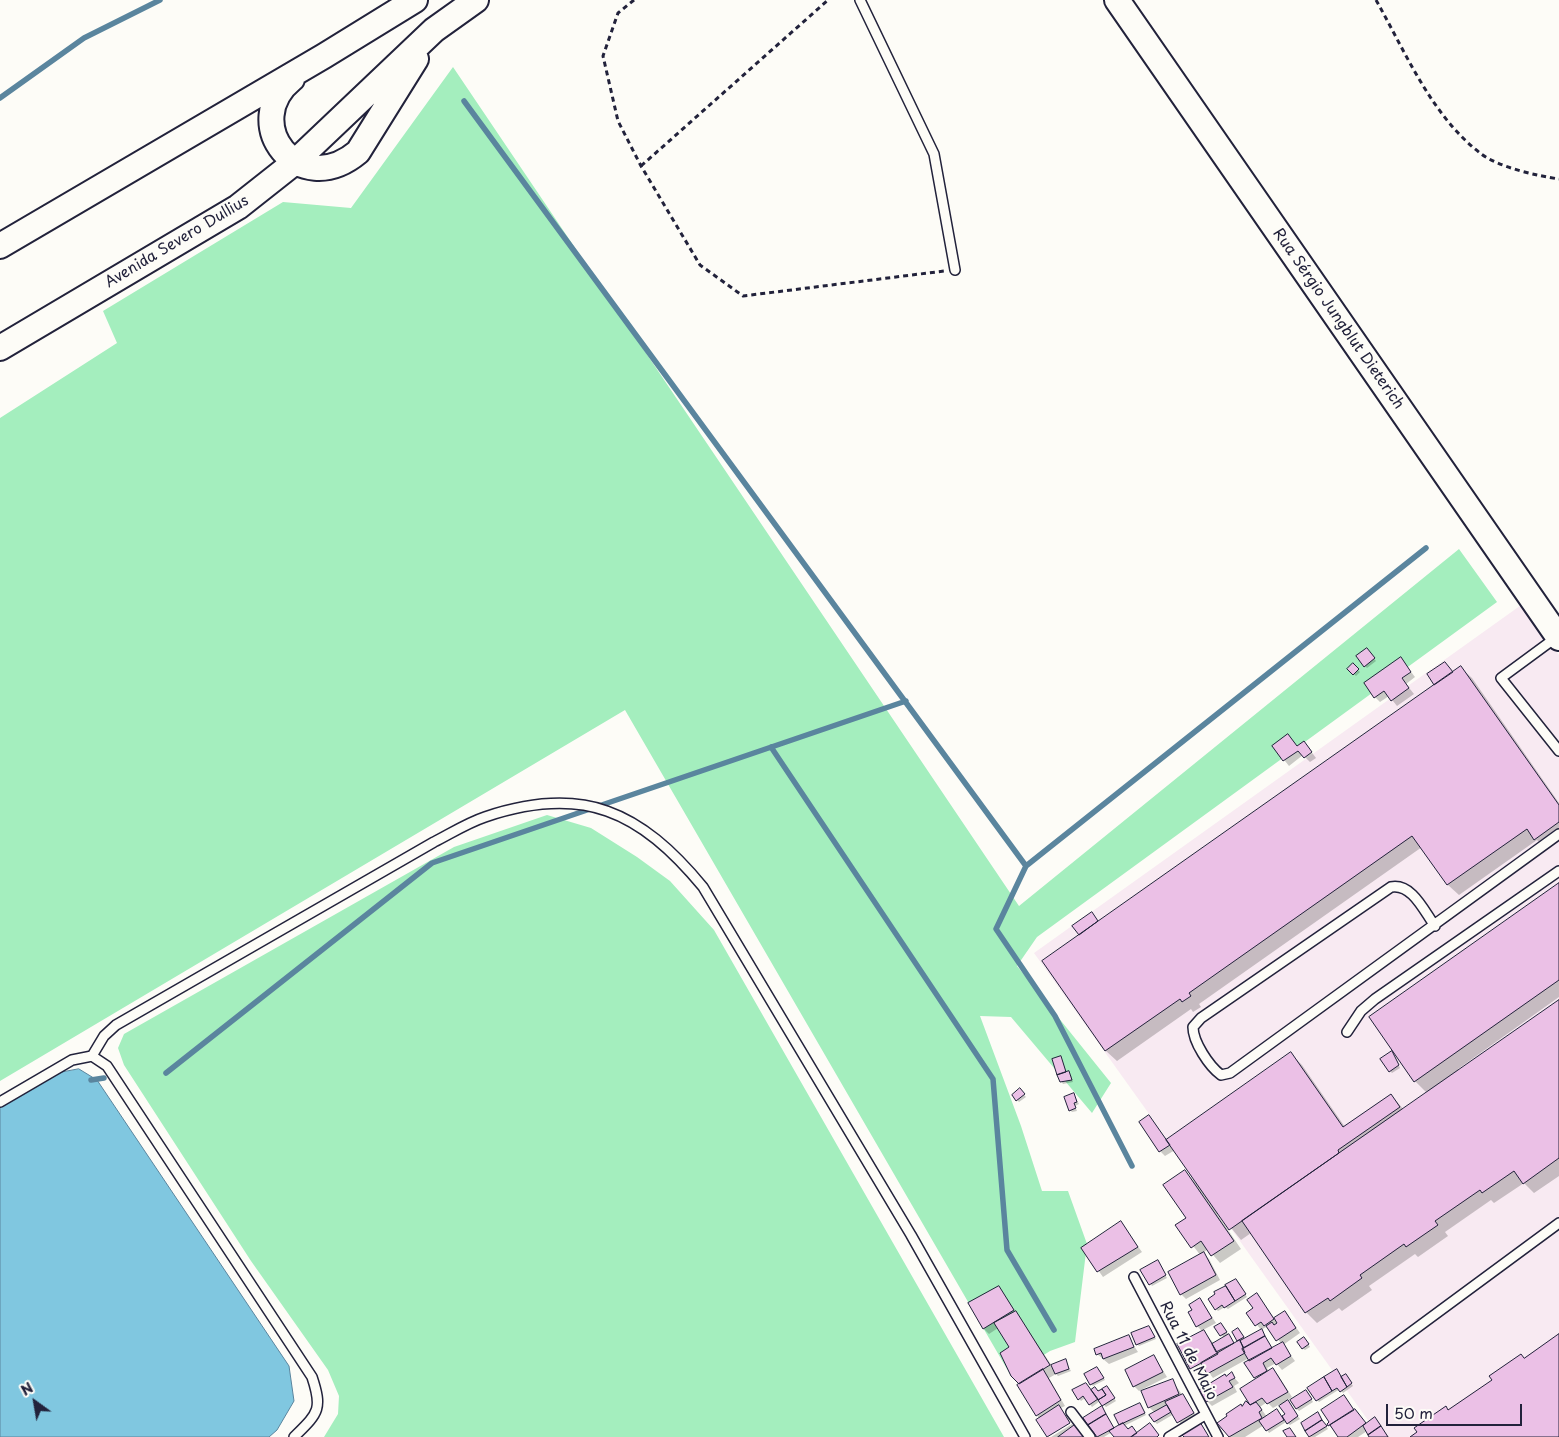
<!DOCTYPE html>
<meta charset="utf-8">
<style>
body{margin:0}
#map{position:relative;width:1559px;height:1437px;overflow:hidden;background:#fdfcf7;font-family:"Playpen Sans",sans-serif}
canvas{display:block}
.north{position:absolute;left:10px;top:1377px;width:50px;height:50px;-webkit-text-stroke:4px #fdfcf7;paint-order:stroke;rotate:328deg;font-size:14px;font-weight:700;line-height:20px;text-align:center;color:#22223b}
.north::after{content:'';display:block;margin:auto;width:18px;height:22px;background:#22223b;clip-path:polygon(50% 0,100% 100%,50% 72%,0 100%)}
.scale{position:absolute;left:1386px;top:1404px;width:136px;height:22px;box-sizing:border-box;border:2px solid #22223b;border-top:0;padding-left:6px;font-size:15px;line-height:18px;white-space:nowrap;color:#22223b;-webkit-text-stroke:4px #fdfcf7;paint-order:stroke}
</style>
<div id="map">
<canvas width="1559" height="1437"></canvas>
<div class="north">N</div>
<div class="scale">50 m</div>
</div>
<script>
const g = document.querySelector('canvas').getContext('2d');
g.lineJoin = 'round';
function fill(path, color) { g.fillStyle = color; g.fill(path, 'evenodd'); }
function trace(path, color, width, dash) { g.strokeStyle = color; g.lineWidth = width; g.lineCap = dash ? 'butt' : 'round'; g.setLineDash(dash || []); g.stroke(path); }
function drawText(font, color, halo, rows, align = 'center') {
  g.font = font + ' "Playpen Sans",sans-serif'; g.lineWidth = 4; g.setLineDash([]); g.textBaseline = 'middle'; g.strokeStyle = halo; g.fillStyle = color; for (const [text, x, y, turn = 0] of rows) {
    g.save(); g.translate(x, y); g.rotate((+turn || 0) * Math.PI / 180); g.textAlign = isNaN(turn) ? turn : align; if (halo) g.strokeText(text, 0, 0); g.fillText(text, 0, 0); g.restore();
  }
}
const built = new Path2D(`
 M1524 603 1559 655V1437H1380L1034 953Z`);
const green = new Path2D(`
 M453 67 1019 906 1459 549 1497 602 1037 937 1017 966 1111 1083 1092 1113 1011 1017 980 1016 1021 1126 1042 1191H1068L1087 1244 1075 1342 1050 1351 1011 1376 625 710 0 1081V418L117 343 103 311 283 202 351 208Z
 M547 815 591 828 637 857 670 881 714 930 1004 1437H324L338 1414 339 1396 328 1370 251 1261 124 1065 118 1048 124 1034 454 847Z`);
const water = new Path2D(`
 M79 1069 97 1080 289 1366 294 1401 277 1430 269 1437H0V1107L57 1073Z`);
const shadow = new Path2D(`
 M1369 652 1376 661 1367 668 1365 666Z
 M1405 664 1415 677 1406 684 1414 694 1397 706 1389 696 1380 702 1375 697Z
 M1353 665 1360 672 1356 676 1349 669Z
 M1461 668 1472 678 1559 803V840L1546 850 1537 840 1459 895 1448 885 1422 847 1199 1004 1201 1007 1193 1012 1191 1009 1117 1061 1106 1051 1043 961 1080 935 1074 926 1094 916 1099 923Z
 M1304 742 1316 758 1310 762 1303 755 1289 766 1273 746 1297 747Z
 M1559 886V997L1458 1069 1459 1071 1559 1002V1176L1534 1193 1524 1183 1494 1203 1491 1200 1445 1232 1448 1236 1418 1257 1415 1254 1369 1286 1372 1290 1342 1311 1339 1308 1317 1323 1306 1312 1251 1233 1241 1240 1219 1213 1217 1214 1241 1249 1220 1263 1208 1249 1203 1253 1209 1259 1220 1280 1186 1299 1181 1294 1201 1256 1177 1225 1187 1218 1185 1172 1196 1183 1175 1150 1165 1156 1160 1151 1149 1116 1167 1140 1291 1054 1302 1065 1345 1127 1391 1095 1404 1110 1427 1093 1415 1081Z
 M1392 1052 1400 1068 1392 1073 1390 1071Z
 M1061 1058 1067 1073 1071 1075 1073 1082 1063 1084 1061 1081Z
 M1020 1090 1026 1097 1019 1102 1017 1100Z
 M1074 1095 1079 1104 1075 1106 1077 1111 1072 1112 1070 1110Z
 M1121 1223 1142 1252 1103 1277 1083 1249Z
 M1159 1264 1167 1278 1152 1286 1142 1270Z
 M1238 1282 1247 1297 1228 1309 1225 1307 1218 1311 1216 1309Z
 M999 1287 1052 1366 1065 1361 1071 1371 1058 1376 1056 1374 1049 1378 1065 1406 1061 1408 1070 1422 1048 1436 1021 1384 1010 1348 998 1328 989 1334 984 1329 969 1304Z
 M1257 1295 1275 1319 1285 1312 1300 1333 1283 1345 1295 1361 1282 1370 1276 1363 1267 1368 1269 1372 1273 1370 1278 1375 1292 1397 1286 1401 1300 1419 1290 1425 1286 1422 1269 1433 1264 1425 1245 1437H1231L1219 1423 1243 1407 1254 1408 1242 1389 1258 1379 1251 1361 1249 1358 1213 1378 1206 1369 1196 1374 1178 1345 1203 1332 1197 1326 1194 1310 1200 1299 1216 1323 1203 1330 1214 1344 1224 1338 1216 1327 1223 1326 1235 1345 1239 1342 1233 1333 1240 1332 1245 1339 1261 1330 1273 1349 1282 1344 1266 1327 1261 1330 1248 1313 1255 1309ZM1267 1402 1273 1408 1280 1404 1286 1415 1282 1417H1267L1260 1407Z
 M1151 1329 1156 1339 1139 1346 1137 1344Z
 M1128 1337 1138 1352 1109 1364 1097 1354Z
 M1306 1340 1310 1347 1305 1350 1302 1348Z
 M1154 1356 1167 1377 1139 1391 1134 1386Z
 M1099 1371 1105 1380 1093 1386 1091 1384Z
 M1231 1374 1239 1383 1234 1386 1237 1392 1212 1406 1207 1401Z
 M1348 1378 1353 1386 1343 1393 1340 1389 1319 1402 1317 1400Z
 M1172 1380 1198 1418 1183 1427 1174 1414 1157 1424 1155 1422V1413L1149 1407Z
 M1109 1390 1116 1401 1106 1407 1100 1401 1092 1407 1085 1398 1081 1401 1073 1391 1098 1393Z
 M1308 1394 1313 1402 1299 1411 1297 1409Z
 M1344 1397 1367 1425 1383 1430 1389 1437H1368L1369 1436 1367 1431 1358 1437H1340L1328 1424Z
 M1141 1406 1146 1415 1124 1426 1139 1437H1115L1112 1432 1104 1437H1098L1085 1418 1102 1408 1114 1429 1121 1426 1116 1416Z
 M1320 1416 1328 1429 1315 1437H1311L1302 1423Z
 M1072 1424 1085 1437H1051Z`);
const stream = new Path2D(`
 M0 98 84 38 160 0
 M464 101 1026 866 1426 548
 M771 747 993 1079 1007 1250 1054 1330
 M1026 866 996 929 1055 1016 1132 1166
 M166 1073 432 863 906 701
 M91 1080 104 1078`);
const building = new Path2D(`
 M1367 648 1375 658 1364 667 1356 656Z
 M1401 657 1411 672 1402 678 1409 688 1391 701 1384 691 1374 698 1364 683Z
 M1445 662 1453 672 1434 685 1427 674Z
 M1353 663 1359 669 1353 675 1347 669Z
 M1461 666 1559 805V822L1534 840 1527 829 1447 885 1412 836 1189 993 1191 996 1182 1002 1180 999 1105 1051 1042 961Z
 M1288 734 1297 746 1304 741 1312 752 1304 758 1298 751 1283 761 1272 746Z
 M1559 883V980L1414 1082 1369 1017Z
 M1092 912 1098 921 1079 935 1072 926Z
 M1559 1000V1158L1523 1184 1514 1171 1482 1193 1480 1190 1435 1221 1438 1225 1406 1247 1404 1244 1360 1275 1362 1278 1330 1301 1328 1298 1305 1313 1242 1221Z
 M1392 1051 1399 1065 1389 1072 1380 1059Z
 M1291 1052 1343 1127 1391 1094 1400 1107 1338 1150 1339 1153 1229 1230 1166 1140Z
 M1061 1056 1066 1072 1057 1075 1052 1059Z
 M1069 1071 1072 1080 1060 1082 1057 1075Z
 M1020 1088 1025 1094 1016 1101 1012 1095Z
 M1074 1093 1077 1102 1074 1103 1076 1108 1069 1111 1064 1097Z
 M1149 1115 1170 1145 1159 1152 1139 1122Z
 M1185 1170 1234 1241 1211 1256 1201 1241 1191 1248 1175 1225 1186 1218 1163 1185Z
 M1121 1221 1138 1247 1097 1272 1081 1248Z
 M1204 1252 1216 1275 1180 1295 1168 1272Z
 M1158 1260 1166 1275 1149 1285 1140 1270Z
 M1236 1279 1246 1294 1235 1301 1225 1285Z
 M999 1286 1014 1310 983 1329 968 1303Z
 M1226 1286 1235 1301 1224 1308 1222 1305 1215 1310 1208 1299 1215 1294 1214 1292Z
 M1257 1293 1274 1319 1264 1326 1261 1322 1255 1326 1246 1313 1253 1308 1247 1300Z
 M1200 1298 1212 1318 1196 1327 1188 1312 1192 1310 1189 1305Z
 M1016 1311 1050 1365 1019 1384 1011 1376 1000 1353 1009 1347 994 1323Z
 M1285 1311 1296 1328 1276 1341 1266 1326 1272 1322 1274 1325 1277 1323 1274 1318Z
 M1221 1323 1227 1332 1220 1336 1214 1327Z
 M1149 1326 1155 1337 1136 1345 1131 1333Z
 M1238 1328 1244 1337 1237 1341 1232 1332Z
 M1262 1329 1265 1336 1244 1348 1240 1341Z
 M1204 1330 1218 1354 1190 1369 1177 1344Z
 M1229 1334 1234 1343 1216 1352 1212 1344Z
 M1559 1334V1437H1410L1417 1432 1414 1428 1446 1406 1448 1410 1492 1380 1489 1376 1521 1354 1524 1358Z
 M1129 1335 1134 1347 1103 1359 1101 1353 1096 1355 1094 1349Z
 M1265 1336 1272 1348 1249 1361 1242 1349Z
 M1304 1337 1309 1344 1302 1349 1297 1342Z
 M1240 1340 1245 1353 1207 1374 1201 1363Z
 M1283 1342 1291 1356 1276 1365 1271 1358 1263 1363 1267 1371 1254 1378 1244 1363Z
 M1154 1355 1163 1372 1133 1387 1125 1370Z
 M1066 1359 1069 1369 1055 1374 1051 1365Z
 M1097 1367 1104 1378 1090 1385 1084 1374Z
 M1273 1368 1288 1392 1267 1404 1262 1398 1250 1405 1240 1389Z
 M1043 1369 1061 1400 1036 1416 1017 1385Z
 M1337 1369 1347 1387 1340 1392 1337 1388 1332 1391 1324 1377Z
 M1232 1372 1235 1378 1229 1381 1233 1387 1206 1402 1199 1390 1225 1374 1226 1376Z
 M1346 1374 1352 1383 1347 1387 1341 1377Z
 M1324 1377 1332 1391 1316 1401 1307 1388Z
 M1173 1379 1179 1394 1148 1408 1141 1391Z
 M1086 1383 1098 1399 1089 1405 1083 1396 1078 1400 1072 1390Z
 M1107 1386 1115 1398 1102 1406 1098 1400 1106 1395 1102 1389Z
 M1095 1387 1098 1391 1102 1389 1106 1395 1098 1400 1091 1390Z
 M1306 1390 1312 1399 1296 1409 1290 1400Z
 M1183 1394 1194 1413 1177 1423 1165 1402Z
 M1344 1395 1354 1410 1328 1426 1327 1424 1329 1422 1321 1410Z
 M1288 1400 1298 1416 1287 1424 1282 1416 1285 1414 1279 1406Z
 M1246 1401 1250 1405 1256 1402 1260 1407 1262 1410 1259 1412 1262 1418 1229 1437 1217 1423 1227 1416 1226 1414 1241 1404 1242 1406Z
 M1140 1403 1145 1413 1119 1425 1114 1415Z
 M1059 1405 1070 1423 1047 1437 1036 1420Z
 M1167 1405 1171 1412 1154 1422 1149 1415Z
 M1102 1406 1106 1414 1088 1425 1083 1418Z
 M1277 1409 1284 1420 1266 1431 1259 1421Z
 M1355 1409 1366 1423 1347 1437H1338L1330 1425Z
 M1318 1412 1322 1420 1305 1431 1301 1423Z
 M1106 1414 1114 1428 1097 1437 1088 1425Z
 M1375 1417 1381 1426 1368 1435 1363 1426Z
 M1322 1420 1327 1426 1309 1437 1305 1431Z
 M1200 1422 1209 1437H1184L1182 1435Z
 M1123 1423 1128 1429 1132 1426 1137 1433 1131 1437H1114L1109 1431Z
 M1150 1423 1159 1435 1157 1437H1131Z
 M1076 1424 1085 1437H1058Z
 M1381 1426 1388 1437H1369L1368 1435Z
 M1290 1428 1296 1437H1287L1283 1431Z`);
const path = new Path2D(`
 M634 0 618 13 603 56 618 121 641 166 700 265 743 296 944 271
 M1376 0C1406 53 1431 115 1480 153 1497 167 1538 176 1559 179
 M641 166 828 0`);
const lane = new Path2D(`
 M860 0 934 154 955 270
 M1558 636 1501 678 1559 751
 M1435 926C1424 911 1412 883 1391 887L1201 1018 1193 1027C1193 1042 1209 1066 1221 1075L1230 1073 1559 834
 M1347 1032 1361 1011 1375 999 1559 871
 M92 1056 104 1036 116 1025 434 842C450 834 467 823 485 817 583 784 640 811 703 887L911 1235 1025 1437
 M0 1102 72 1060 92 1056 107 1066 312 1377C323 1410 318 1413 294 1437
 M1134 1277 1218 1437
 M1376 1358 1559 1223
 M1071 1412 1090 1437
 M1169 1437 1205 1415`);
const secondary = new Path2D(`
 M1117 0 1559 638
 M292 79C239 122 298 202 358 152L416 59
 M0 246 324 56 415 0
 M0 348 238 207 295 162 434 30 476 0`);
const streetNames = [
 ["Avenida Severo Dullius",177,242,-31],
 ["Rua Sérgio Jungblut Dieterich",1338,319,55],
 ["Rua 11 de Maio",1188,1351,63]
];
fill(built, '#f8eaf2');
fill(green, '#a4eebe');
fill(water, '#80c7e0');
trace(water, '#5a859e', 1);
fill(shadow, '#0003');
trace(stream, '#5a859e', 5.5);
fill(building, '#ebc0e6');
trace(building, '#22223b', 1);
trace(lane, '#22223b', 12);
trace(secondary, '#22223b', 28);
trace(path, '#22223b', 3, [5, 4]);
trace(lane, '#fdfcf7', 9);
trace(secondary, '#fdfcf7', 24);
drawText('15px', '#22223b', '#fdfcf7', streetNames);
</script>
